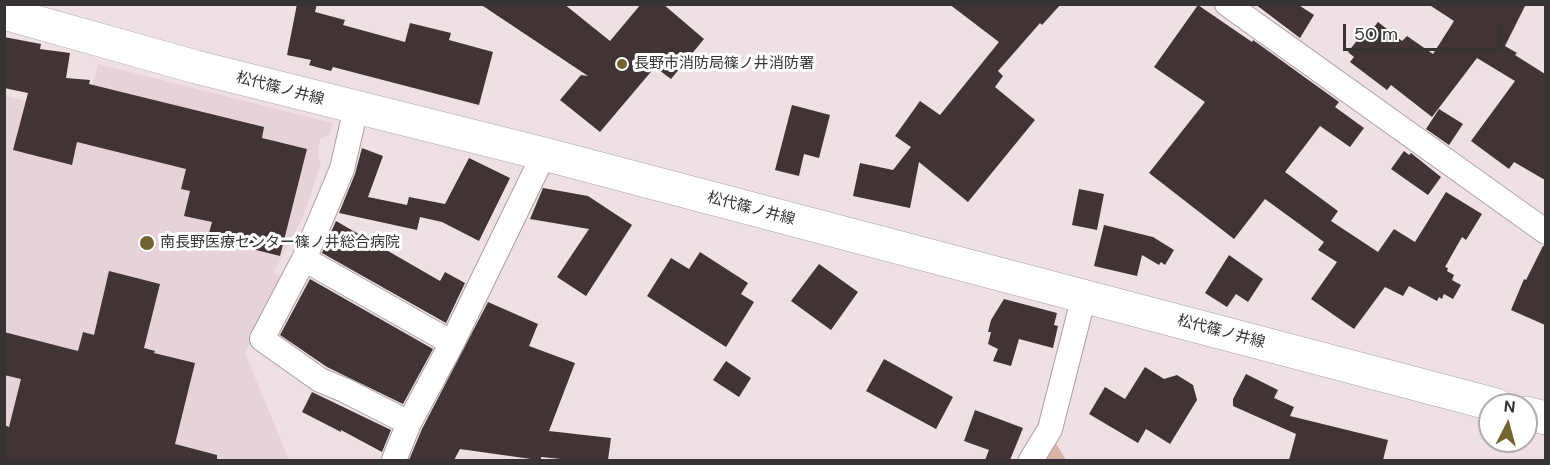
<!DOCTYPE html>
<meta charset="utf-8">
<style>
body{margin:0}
#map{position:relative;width:1550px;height:465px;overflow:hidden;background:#efe0e4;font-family:"DM Sans",sans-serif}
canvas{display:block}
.frame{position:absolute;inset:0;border:6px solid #373233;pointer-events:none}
.north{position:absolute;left:1478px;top:393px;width:60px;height:60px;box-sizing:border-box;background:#fff;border:2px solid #afadad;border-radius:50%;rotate:6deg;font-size:16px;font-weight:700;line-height:24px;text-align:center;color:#373233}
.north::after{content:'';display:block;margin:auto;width:21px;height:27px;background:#726431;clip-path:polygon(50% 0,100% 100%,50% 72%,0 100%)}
.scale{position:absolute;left:1343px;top:24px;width:159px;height:27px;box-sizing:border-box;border:3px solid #373233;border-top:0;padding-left:8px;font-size:18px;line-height:21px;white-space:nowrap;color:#373233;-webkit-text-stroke:4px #fff;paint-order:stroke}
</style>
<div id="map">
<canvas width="1550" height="465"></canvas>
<div class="frame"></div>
<div class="north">N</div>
<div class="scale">50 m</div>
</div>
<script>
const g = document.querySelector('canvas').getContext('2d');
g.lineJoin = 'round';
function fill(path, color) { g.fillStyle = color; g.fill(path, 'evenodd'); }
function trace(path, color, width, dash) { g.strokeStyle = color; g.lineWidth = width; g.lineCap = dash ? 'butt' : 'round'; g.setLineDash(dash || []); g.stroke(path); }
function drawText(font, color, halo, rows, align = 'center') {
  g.font = font + ' "DM Sans","Noto Sans JP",sans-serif'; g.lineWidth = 6; g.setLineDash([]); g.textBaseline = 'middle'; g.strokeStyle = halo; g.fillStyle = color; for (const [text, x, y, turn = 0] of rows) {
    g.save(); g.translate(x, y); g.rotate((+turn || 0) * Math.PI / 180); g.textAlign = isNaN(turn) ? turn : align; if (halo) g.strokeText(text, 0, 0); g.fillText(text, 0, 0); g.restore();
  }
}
const built = new Path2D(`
 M98 64 333 123 329 135 320 139 318 156 321 163 304 215 274 272 285 278 245 353 289 460H5L4 95 84 117Z`);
const green = new Path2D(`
 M1055 442 1066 460H1043Z`);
const building = new Path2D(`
 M297 4H317L315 12 345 20 343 25 405 42 410 23 451 33 449 40 493 52 479 105 333 67 331 71 309 65 311 60 287 55Z
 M480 4H564L610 41 641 4H663L704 39 671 79 655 67 600 132 560 100 581 75 588 76Z
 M949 4H1061L1042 25 1040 23 998 71 1003 76 995 87 1035 120 968 202 919 162 910 208 853 196 860 163 893 170 911 147 895 136 920 101 940 115 999 42Z
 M1255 4H1297L1314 15 1300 38Z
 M1428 4H1526L1505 46 1517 53 1515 55 1545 74V180L1514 162 1509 169 1471 141 1515 81 1477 58 1432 117 1391 85 1387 90 1350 62 1354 57 1348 52 1367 28 1371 31 1378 22 1402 41 1407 36 1433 54 1454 21Z
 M1198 5 1252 42 1253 40 1339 102 1335 107 1364 128 1350 147 1320 126 1285 172 1338 211 1331 221 1378 252 1394 229 1415 242 1446 192 1482 214 1466 240 1462 237 1445 267 1448 268 1447 271 1454 275 1452 280 1461 285 1453 299 1444 294 1442 299 1439 297 1437 301 1409 286 1403 296 1385 287 1354 329 1311 299 1337 262 1318 250 1324 242 1265 199 1234 239 1149 173 1205 102 1154 67Z
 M4 37 41 44 40 49 70 53 66 78 90 80 89 84 264 127 262 138 307 149 280 256 228 243 227 248 206 244 212 222 184 216 190 191 181 189 186 169 77 142 72 165 13 150 28 93 4 88Z
 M792 105 830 115 819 158 804 154 799 176 775 170Z
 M1439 109 1463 124 1449 145 1426 129Z
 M362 148 383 156 368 197 407 205 409 197 445 204 469 158 510 178 479 241 442 222 420 217 417 230 339 213 355 174Z
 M1404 151 1409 155 1411 153 1441 177 1428 195 1391 169Z
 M543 188 588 196 632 225 586 296 557 277 589 229 530 219Z
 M1079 189 1104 194 1097 230 1072 225Z
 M336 221 440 281 445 272 465 283 446 323 322 253Z
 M1104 225 1153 237 1174 250 1165 265 1161 262 1159 265 1142 255 1137 276 1094 266Z
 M1543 246H1545V325L1511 310 1524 279 1526 280Z
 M700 252 748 283 741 294 754 302 726 347 647 296 671 258 689 269Z
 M1229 255 1263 279 1248 302 1236 294 1227 307 1205 293Z
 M819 264 858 292 831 330 791 301Z
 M109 271 160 284 144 348 155 351 154 353 195 363 175 444 217 455V460H4V425L9 427 21 379 4 375V332L78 351 83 332 94 335Z
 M310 279 433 349 403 404 327 367 280 335Z
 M1004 299 1057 313 1054 325 1058 326 1053 348 1019 339 1011 366 993 361 998 349 988 344 991 332H988L991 320Z
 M488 302 538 324 529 346 575 363 549 431 611 438 608 460H571L541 457V460H538L460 449 454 460H409L422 429Z
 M884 359 953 397 936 429 866 391Z
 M726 361 751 378 739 397 713 380Z
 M1145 367 1164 379 1177 375 1193 385 1197 400 1170 444 1146 429 1138 443 1089 414 1105 387 1125 399Z
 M1246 374 1278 390 1274 398 1294 407 1290 416 1388 440 1383 460H1289L1296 434 1233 406V399Z
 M312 392 391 430 382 452 341 430V432L302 412Z
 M975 410 1023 428 1010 460H985L989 450 964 441Z`);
const minor = new Path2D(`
 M1227 4 1546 232
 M356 108 342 169 304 259 262 339 320 380 344 390 409 423
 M304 259 452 343
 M394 460 409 423 452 343 544 154
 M1031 460 1050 429 1084 296`);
const secondary = new Path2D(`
 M4 13 196 67 544 154 1496 405
 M1526 413 1546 418`);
const markers = [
 [622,64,6,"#726431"],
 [147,243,8,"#726431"]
];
const poiNames = [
 ["長野市消防局篠ノ井消防署",634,64],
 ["南長野医療センター篠ノ井総合病院",160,243]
];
const streetNames = [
 ["松代篠ノ井線",280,89,15],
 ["松代篠ノ井線",751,209,15],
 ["松代篠ノ井線",1221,332,15]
];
fill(built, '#e8d2d9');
fill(green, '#dbb2a7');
fill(building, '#403435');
trace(minor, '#ab9da1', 26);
trace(secondary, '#ab9da1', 34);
trace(minor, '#fff', 24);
trace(secondary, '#fff', 33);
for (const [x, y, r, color] of markers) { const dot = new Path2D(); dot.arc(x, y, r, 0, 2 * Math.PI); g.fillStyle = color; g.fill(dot); trace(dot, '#fff', 2); }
drawText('15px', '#373233', '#fff', poiNames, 'left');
drawText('15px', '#373233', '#fff', streetNames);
</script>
